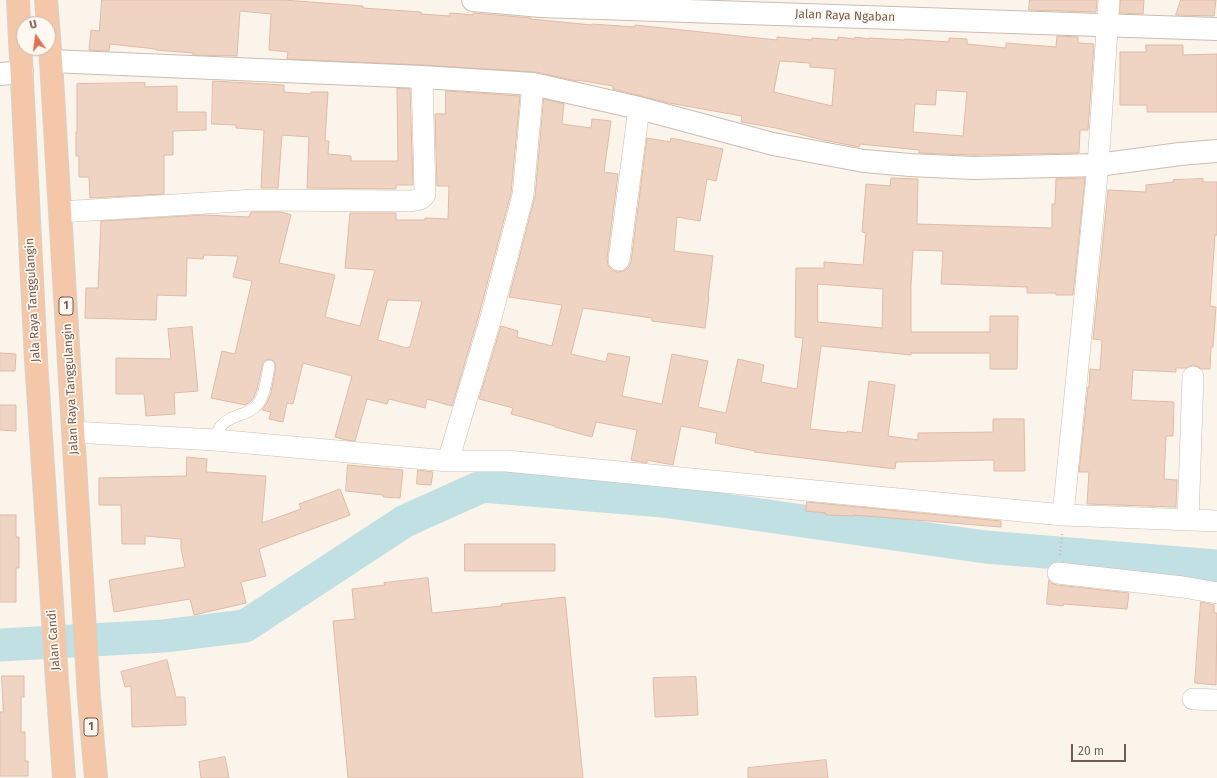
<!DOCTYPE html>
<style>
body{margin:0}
#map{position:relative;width:1217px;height:778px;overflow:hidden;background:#fbf4ea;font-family:"Fira Sans",sans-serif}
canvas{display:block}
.north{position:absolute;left:16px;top:16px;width:40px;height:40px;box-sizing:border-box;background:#fef8f1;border:1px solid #c7b9b0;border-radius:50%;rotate:346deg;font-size:11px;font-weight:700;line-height:16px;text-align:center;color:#755b4f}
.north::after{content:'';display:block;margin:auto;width:14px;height:18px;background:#dc7358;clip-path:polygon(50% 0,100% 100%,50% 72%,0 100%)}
.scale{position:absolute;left:1071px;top:744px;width:55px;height:18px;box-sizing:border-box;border:2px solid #755b4f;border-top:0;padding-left:5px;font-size:12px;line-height:14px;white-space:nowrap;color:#755b4f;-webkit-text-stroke:3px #fef8f1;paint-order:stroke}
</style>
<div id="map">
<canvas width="1217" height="778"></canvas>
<div class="north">U</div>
<div class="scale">20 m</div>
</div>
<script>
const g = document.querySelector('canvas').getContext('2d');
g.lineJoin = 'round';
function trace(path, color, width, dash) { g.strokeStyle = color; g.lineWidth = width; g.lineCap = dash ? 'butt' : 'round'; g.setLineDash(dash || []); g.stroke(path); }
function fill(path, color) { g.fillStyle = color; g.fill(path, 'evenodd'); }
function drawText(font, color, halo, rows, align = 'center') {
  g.font = font + ' "Fira Sans",sans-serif'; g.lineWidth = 3.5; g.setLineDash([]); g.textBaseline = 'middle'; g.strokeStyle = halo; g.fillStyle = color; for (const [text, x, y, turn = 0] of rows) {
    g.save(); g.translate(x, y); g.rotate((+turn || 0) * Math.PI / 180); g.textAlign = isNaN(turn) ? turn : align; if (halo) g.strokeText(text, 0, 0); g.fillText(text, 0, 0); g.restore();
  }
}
const river = new Path2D(`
 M0 645 164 636 245 626 405 521 483 486 663 501 985 547 1217 566`);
const building = new Path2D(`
 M102 0H284L363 6V8L421 12V14L450 16V13L473 15V13L531 18V19L592 25V24L635 27V25L777 40V37L812 40V38L838 40V37L855 39V37L869 39V38L904 40 905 39 949 42V38L967 39V44L1006 48V43L1056 47 1057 36 1078 37V43L1094 44 1088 130H1080L1079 153 973 155 919 153V150L860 144 859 147 823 140 776 128 741 122 742 116 669 103 613 89V86L577 80V81L536 72 423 65 287 59 288 52 269 50 271 14 240 11 237 56 193 55V53L156 50V49L110 44 109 51 89 50 91 30 99 31ZM780 61 810 63V67L835 69 832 106 774 92ZM937 90 967 92 963 136 913 132 915 104 935 105Z
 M1030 0H1097L1096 12 1029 10Z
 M1121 0H1144L1143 14 1120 13Z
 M1181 0H1216L1214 16 1176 15Z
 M1146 45H1183V55L1217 54V112H1147V105H1120V52H1146Z
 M213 81 284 85V92L311 94V92H328L325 141H329L328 154 351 156V161H398L397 88 410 89 413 185H396V189L307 188 309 137 282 135 278 188H261L264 130 236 128V125L212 124Z
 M145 83V87L177 86V112H206V130L173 131V155H164V194L90 198 89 177H79V156H76V132H77V84Z
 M446 91 520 96 511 193 480 311 452 406 427 399 425 408 389 399 387 404 367 399 355 441 346 440 335 437 352 376 303 363 293 404 287 403 283 422 269 419 271 412 262 410 267 403 271 393 276 367 274 361 270 359 266 360 263 362 257 389 254 397 250 402 245 405 211 398 222 351 235 354 252 281 233 277 238 256 204 255 203 259 187 258 186 296 157 295 156 320 85 318 86 288H98L101 221 204 215 249 217 251 212H281L291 215 279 263 335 275 325 317 360 326 375 270 345 268 350 213H396V220H425V218L448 219 449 186H437L435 114H445ZM388 300 422 301 410 347H408L407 348 378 340Z
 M544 99 564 104 562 124 591 128 592 119 611 121 604 172 618 174 607 259 608 265 612 270 617 272 624 271 629 267 631 262 647 138 670 142 671 138 723 149 716 181 707 179 700 221 677 217 674 251 713 256 708 297H709L705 328 652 321V318L583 308 571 354 606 362 608 353 630 357 622 396 662 404 672 354 708 361 698 407 726 413 738 359 764 365 761 382 797 389 803 338 795 337 796 268H824V262L863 265 866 233 862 232 866 184 890 186 891 178 918 179 917 224 1052 228V204H1055L1056 179 1085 178 1073 295H1056V293H1027V287L941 284 943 251 913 250 911 285V332H990V316H1018L1017 369H990V353H911V355L821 346 810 429 847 433V431L862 433 869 381 895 385 888 436 918 440V433L993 432V419H1024L1025 471H994V460L896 462 895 469 754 452 755 451 715 443 717 433 681 426 673 465 647 460V463L641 462 631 460 637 430 596 422 592 437 555 427V426L511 414 513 408 479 399 501 326 518 331 517 337 552 346 562 305 509 297 535 196ZM818 284 883 289 882 328 818 322Z
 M1203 179V182H1217V235H1215L1210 306 1216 307 1213 347H1211L1210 369H1201L1199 367 1193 365 1186 368H1176V372L1133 370 1131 400 1174 402 1173 436H1166L1164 479 1177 480 1176 507 1087 504 1089 472H1079L1088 387H1089L1090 369 1100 370 1102 340 1093 339 1108 190 1146 192V185L1174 182 1173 180Z
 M192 327 198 391 174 393 175 414 146 416 144 394H116V358L171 359 168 329Z
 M0 353 16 354 15 371H0Z
 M0 405H16V431L0 430Z
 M187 457 207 459 206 472 266 476 262 523 301 509 299 504 340 489 350 515 259 549 266 576 241 582 246 603 194 615 190 599 114 612 109 580 185 567 181 549V539L145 536V544H122L121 505H99V478L186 476Z
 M348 465 403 470 400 498 383 497V495L346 491Z
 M418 470 433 472 431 485 417 484Z
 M807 502 1001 521V527L854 515V516L826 515V513L806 511Z
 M0 515H16V537H19V568H16V602H0Z
 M465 544H555V571H465Z
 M428 578 432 613 502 606 501 604 565 597 583 778H348L333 621 355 619 352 589 385 585 384 583Z
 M1049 580 1051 583 1057 585 1129 593 1127 609 1064 604 1063 606 1047 604Z
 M1201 602 1214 605V613H1217L1216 685 1195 683Z
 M167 660 176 697H185L186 725 132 727 131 686 125 687 121 672Z
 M2 676H24V697H21V732H25V761H28V776H0V712H3Z
 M696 677 698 715 655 717 653 678Z
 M225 757 229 778H201L199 762Z
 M826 760 828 778H748V768Z`);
const path = new Path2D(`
 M1060 555 1062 534`);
const service = new Path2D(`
 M215 440C217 436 218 429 221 426 230 414 249 416 258 404 265 395 267 377 269 366`);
const minor = new Path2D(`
 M60 212 255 200 410 201C417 200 422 200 425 194L422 77
 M619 260 639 108
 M73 432 215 440 448 461H506L1063 515 1217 521
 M448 461 492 314 523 195 533 84
 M1063 515 1098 165 1109 0
 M1188 520 1193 377
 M1058 573 1183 587 1217 593
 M1193 699 1217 700`);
const tertiary = new Path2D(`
 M473 0 541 6 1217 29
 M51 61 422 77 533 84 639 108 773 144 864 161 910 165 973 168 1098 165 1180 154 1217 151
 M0 74 22 72`);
const trunk = new Path2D(`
 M18 0 36 360 57 680 64 778
 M46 0 51 61 89 698 96 778`);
const shields = [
 [66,306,14],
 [91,727,14]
];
const shieldNames = [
 ["1",66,306],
 ["1",91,727]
];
const streetNames = [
 ["Jalan Raya Ngaban",845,16,2],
 ["Jala Raya Tanggulangin",33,300,-93],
 ["Jalan Raya Tanggulangin",71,389,-93],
 ["Jalan Candi",54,640,-94]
];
trace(river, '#c0e0e4', 33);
fill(building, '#efd4c4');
trace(building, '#e1baa5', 1);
trace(service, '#cdbcb1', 12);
trace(minor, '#cdbcb1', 22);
trace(tertiary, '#cdbcb1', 24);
trace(trunk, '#d8d1ce', 24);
trace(path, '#d4b7a6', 2.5, [1, 3]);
trace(service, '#fff', 11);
trace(minor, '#fff', 21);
trace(tertiary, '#fff', 22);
trace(trunk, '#f3c7a7', 22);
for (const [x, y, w] of shields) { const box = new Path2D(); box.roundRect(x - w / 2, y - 9, w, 18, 3); g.fillStyle = '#fef8f1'; g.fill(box); trace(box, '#755b4f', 1); }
drawText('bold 11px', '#755b4f', null, shieldNames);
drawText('12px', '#755b4f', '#fef8f1', streetNames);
</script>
